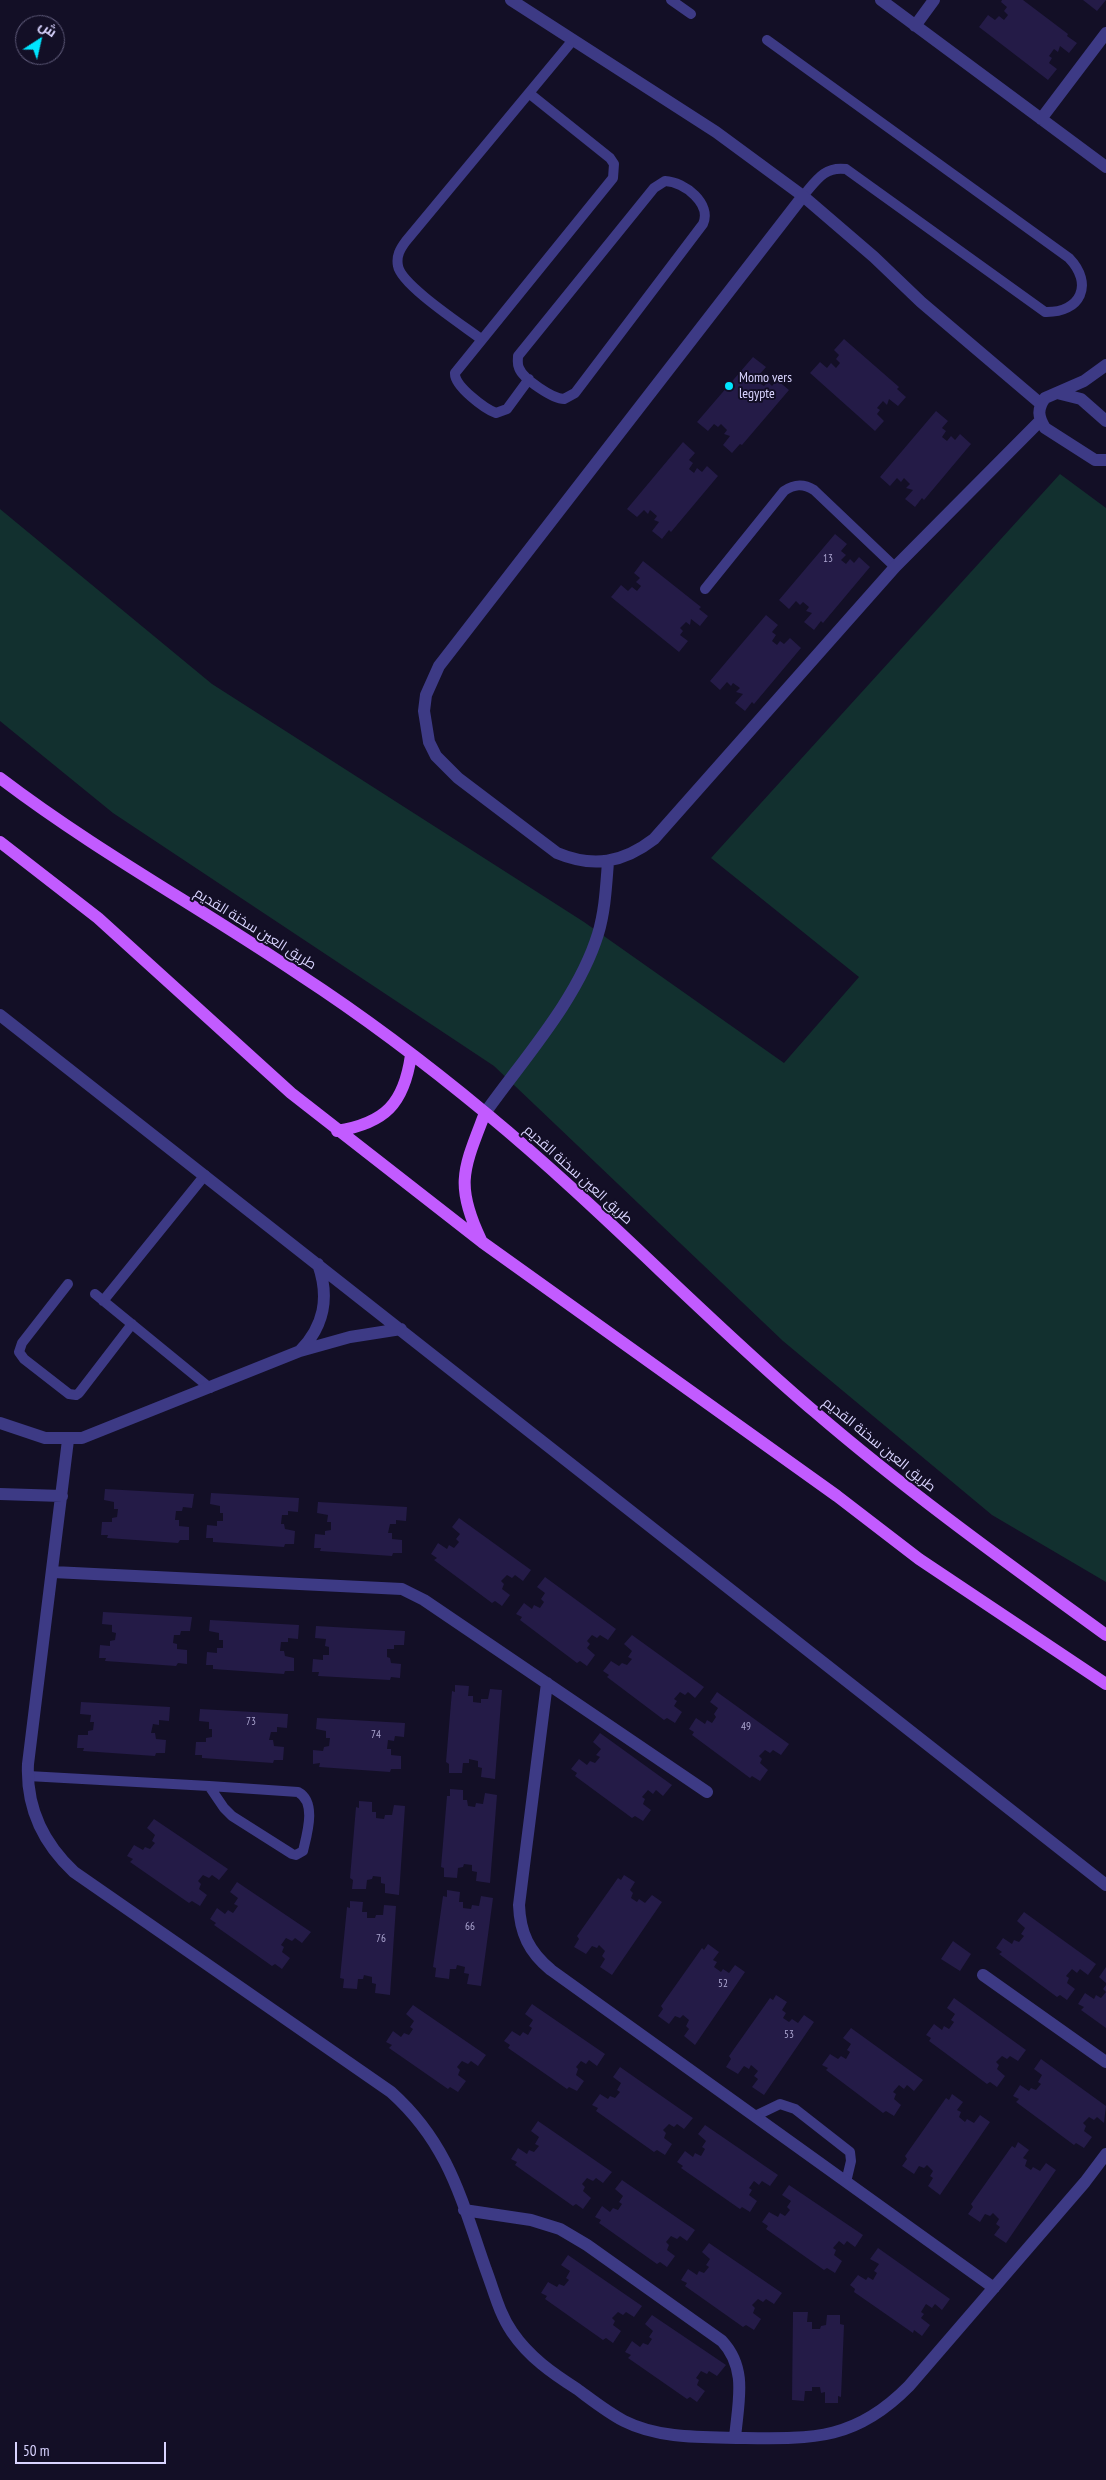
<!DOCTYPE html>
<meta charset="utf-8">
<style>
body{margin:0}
#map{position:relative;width:1106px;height:2480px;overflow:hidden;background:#130f26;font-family:"PT Sans Narrow",Cairo,sans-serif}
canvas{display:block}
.north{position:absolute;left:15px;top:15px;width:50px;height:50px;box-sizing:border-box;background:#130f26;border:1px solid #625e7d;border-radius:50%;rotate:35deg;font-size:14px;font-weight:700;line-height:20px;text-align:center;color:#d9d4ff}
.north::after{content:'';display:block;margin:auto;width:18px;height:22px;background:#00e5ff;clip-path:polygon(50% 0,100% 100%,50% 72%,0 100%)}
.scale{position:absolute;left:15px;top:2442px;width:151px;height:22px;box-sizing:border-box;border:2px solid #d9d4ff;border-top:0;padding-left:6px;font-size:15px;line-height:18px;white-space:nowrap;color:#d9d4ff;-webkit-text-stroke:4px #130f26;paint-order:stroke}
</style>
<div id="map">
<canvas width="1106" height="2480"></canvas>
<div class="north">ش</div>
<div class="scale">50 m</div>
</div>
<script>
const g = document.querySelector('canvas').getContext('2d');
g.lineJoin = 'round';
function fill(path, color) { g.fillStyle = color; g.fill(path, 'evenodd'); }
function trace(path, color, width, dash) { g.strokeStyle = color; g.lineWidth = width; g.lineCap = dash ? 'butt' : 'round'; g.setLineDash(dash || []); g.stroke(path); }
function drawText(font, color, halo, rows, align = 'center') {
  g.font = font + ' "PT Sans Narrow",Cairo,sans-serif'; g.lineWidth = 4; g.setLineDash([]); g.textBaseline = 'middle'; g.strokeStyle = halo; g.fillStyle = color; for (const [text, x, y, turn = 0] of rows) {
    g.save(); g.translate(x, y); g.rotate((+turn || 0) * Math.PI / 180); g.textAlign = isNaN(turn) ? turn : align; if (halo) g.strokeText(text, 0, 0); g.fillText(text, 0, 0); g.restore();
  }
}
const green = new Path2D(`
 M1060 474 1106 508V1582L992 1515 783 1341 494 1066 113 813 0 721V509L212 684 584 922 784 1063 859 977 711 858Z`);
const building = new Path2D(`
 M1002 0H1023L1068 34 1067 36 1077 43 1069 53 1060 46 1058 52 1054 49 1049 56 1052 58 1049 63 1057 69 1048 80 979 27 988 15 995 20 999 16 1004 20 1008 15 1004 11 1007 7 1001 2Z
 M1083 0H1106L1097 11Z
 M844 339 899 387 897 389 906 397 898 406 889 399 887 405 883 401 877 408 880 410 877 414 884 421 875 431 810 373 820 362 827 368 831 363 836 368 840 363 836 359 839 355 834 350Z
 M753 357 766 367 760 374 764 377 759 383 764 386 768 382 772 386 777 380 789 390 742 445 740 444 732 453 723 445 730 436 724 434 727 430 721 424 718 427 714 424 708 431 697 422Z
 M936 411 948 421 942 428 946 431 942 437 947 441 951 436 955 440 960 434 971 444 924 500 922 498 915 507 905 499 913 490 906 488 910 484 904 478 901 482 897 478 890 486 880 477Z
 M683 442 695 453 689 460 693 463 689 469 694 473 697 468 702 472 707 466 718 476 671 532 669 530 662 539 652 531 659 522 654 520 657 516 650 510 648 514 644 510 637 517 627 509Z
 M835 534 847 544 841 551 846 555 841 560 846 564 850 559 854 563 859 557 870 567 823 623 821 621 814 630 804 622 812 613 806 611 809 607 803 602 800 605 796 601 789 609 779 600Z
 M643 561 701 607 699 609 708 616 700 626 691 619 690 625 686 622 680 628 683 631 680 635 688 641 679 652 611 597 621 585 628 591 632 587 637 591 641 586 636 582 640 578 634 573Z
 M766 615 778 625 772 632 776 635 772 641 777 645 780 641 784 644 790 638 801 648 754 704 752 702 745 711 735 703 743 694 736 692 740 688 733 683 731 686 727 682 720 690 710 681Z
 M105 1489 194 1494 192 1508 183 1507 182 1511H176L175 1520H179V1526L189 1527V1540H180L178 1543 107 1538 108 1535H101L102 1522H112V1518L117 1517 118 1509H114V1502L104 1500Z
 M211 1493 299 1498 298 1512 288 1511V1515H282L281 1524H284L285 1529 295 1531 294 1544H285L284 1547 213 1542V1538H206L207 1525 217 1526V1521H223V1513H220V1506L210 1504Z
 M318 1502 407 1507 406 1521 396 1520V1524H390L388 1533H392V1539L402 1540V1553H393L392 1556 320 1551 321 1548H314L315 1534 325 1535V1531L331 1530V1522H327L328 1515 317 1513Z
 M459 1518 531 1570 523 1581 515 1575 512 1578 507 1575 501 1581 504 1584 502 1589 510 1595 502 1606 495 1601 492 1603 434 1560 437 1558 431 1554 438 1543 447 1549 449 1545 454 1548 459 1542 456 1539 460 1534 452 1527Z
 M545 1577 616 1629 608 1640 600 1635 597 1638 592 1635 587 1641 590 1644 587 1648 595 1655 587 1666 580 1661 577 1663 520 1620 522 1617 516 1614 524 1603 532 1609 534 1605 540 1608 544 1602 541 1599 545 1593 537 1587Z
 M103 1612 192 1617 190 1631H181L180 1635H174L173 1643 177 1644V1649L187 1650V1664L178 1663 176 1666 105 1661 106 1658H99L100 1645 110 1646V1641L115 1640 116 1633 112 1632V1625L102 1624Z
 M210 1620 299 1625 298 1639 288 1638V1642H281L280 1651H284L285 1656 294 1658V1671H285L284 1674 213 1669V1665H206L207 1652 217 1653V1648H223V1640H219V1633L209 1631Z
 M316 1626 405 1631 404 1645H394V1649H387V1657L390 1658 391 1663 401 1664 400 1678 391 1677 390 1680 318 1676 319 1672H312L313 1659 323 1660V1655H329V1647L325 1646 326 1639 315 1638Z
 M632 1635 704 1687 695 1698 688 1692 685 1695 680 1692 674 1699 677 1701 674 1706 682 1712 675 1723 667 1718 664 1720 607 1677 609 1675 603 1671 611 1661 619 1666 622 1663 627 1665 632 1659 628 1657 632 1651 624 1644Z
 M455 1685 469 1686 468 1696H473V1702L481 1703V1699H488L490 1689 502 1690 495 1779 481 1777 482 1768 478 1767V1761L469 1759V1763H463L462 1773H449V1764L446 1762 452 1691 455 1692Z
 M717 1692 789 1744 781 1755 773 1750 770 1753 765 1750 759 1756 762 1759 760 1763 768 1770 760 1781 752 1776 750 1778 692 1735 694 1732 689 1729 696 1718 705 1724 707 1720 712 1723 716 1717 714 1714 718 1708 710 1702Z
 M81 1702 170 1707 169 1721 159 1720V1725L153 1724 151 1733H155L156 1739 166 1740 165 1753H156L155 1756 83 1751 84 1748H77L78 1735H88V1731L93 1730 94 1722H90L91 1715 80 1714Z
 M200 1709 288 1714 287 1728 277 1727V1732H271L269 1740H273L274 1746 284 1747 283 1760H274L273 1763 202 1758V1755H195L196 1742H206V1738L212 1737V1729H209V1722L199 1721Z
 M317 1718 405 1723 404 1737 395 1736 394 1741 388 1740 387 1749H391V1755L401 1756V1769H391L390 1772 319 1767 320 1763 313 1764V1750L323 1751 324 1747 329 1746 330 1738H326V1731L316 1729Z
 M600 1733 672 1785 663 1796 656 1790 653 1794 648 1790 642 1797 645 1799 643 1804 651 1810 643 1821 635 1816 632 1818 575 1776 577 1773 571 1769 579 1759 587 1765 590 1761 595 1763 600 1757 596 1755 601 1749 593 1742Z
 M450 1789 463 1790V1800H467L468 1806 475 1807 476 1803 483 1804 485 1793 497 1795 490 1883 476 1881 477 1872 472 1871V1865L464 1864 463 1867 458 1868 457 1878 444 1877V1868L441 1867 447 1796H450Z
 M359 1801 372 1802V1812H376V1818L384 1819 385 1815H392L394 1805 405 1806 399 1895 385 1893V1884L381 1883V1877L373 1876 372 1879 367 1880 366 1889H352L353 1880 350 1878 356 1807 359 1808Z
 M154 1819 228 1869 219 1880 212 1875 209 1878 203 1875 198 1881 201 1884 199 1889 207 1895 200 1906 192 1901 189 1903 130 1862 133 1859 127 1856 134 1845 143 1850 145 1847 150 1849 155 1843 152 1841 155 1835 147 1828Z
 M624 1875 635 1882 630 1890 633 1893 631 1898 637 1902 639 1899 645 1903 652 1895 662 1902 612 1975 600 1967 605 1959 602 1956 605 1951 599 1945 597 1948 592 1946 586 1954 574 1947 579 1939 577 1936 618 1878 621 1880Z
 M237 1882 311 1932 302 1943 295 1938 292 1941 286 1938 281 1945 284 1947 282 1952 290 1958 282 1969 275 1964 272 1966 214 1925 216 1923 210 1919 217 1908 225 1914 228 1910 233 1913 238 1906 234 1904 238 1898 230 1892Z
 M447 1890 460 1892 459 1902H463V1908L471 1909 472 1905 479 1906 481 1896 493 1898 481 1986 467 1984 469 1974 464 1973 465 1967 457 1965 456 1969H450L449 1979 435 1977 436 1968 433 1967 443 1896 447 1897Z
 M350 1901 363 1902 362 1912H367V1918H375L376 1915H383L384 1905 396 1906 390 1995 375 1993 376 1984 372 1983V1977L364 1975 363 1979H358L357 1989 343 1988 344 1979 340 1978 347 1907 350 1908Z
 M1024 1912 1096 1964 1088 1975 1080 1969 1077 1973 1072 1969 1066 1976 1069 1978 1067 1983 1075 1989 1067 2000 1060 1995 1057 1997 999 1954 1002 1952 996 1948 1003 1938 1012 1944 1014 1940 1019 1942 1024 1936 1021 1934 1025 1928 1017 1921Z
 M953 1941 971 1954 960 1971 941 1959Z
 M708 1944 719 1952 713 1960 717 1962 714 1967 721 1972 723 1969 729 1973 735 1965 745 1972 695 2045 684 2036 689 2029 686 2026 689 2020 683 2015 680 2018 675 2016 669 2024 658 2016 663 2009 661 2006 702 1948 704 1950Z
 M1106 1967V1983L1099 1977Z
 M1106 1985V2028L1081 2010 1084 2007 1078 2004 1085 1993 1094 1999 1096 1995 1101 1998 1106 1992 1103 1989Z
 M776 1995 787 2002 782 2010 786 2013 783 2018 789 2022 792 2019 798 2023 804 2015 814 2022 764 2095 752 2087 758 2079 754 2076 758 2071 751 2065 749 2069 744 2066 738 2074 726 2067 731 2059 729 2056 770 1998 773 2000Z
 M954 1998 1026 2050 1018 2061 1010 2056 1007 2059 1002 2056 996 2062 999 2065 997 2069 1005 2076 997 2087 990 2082 987 2084 929 2041 931 2038 926 2035 934 2024 942 2030 944 2026 949 2029 954 2022 951 2020 955 2014 947 2008Z
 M532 2004 605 2054 597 2066 589 2060 586 2064 581 2061 576 2067 578 2069 576 2075 584 2081 577 2091 569 2087 567 2089 508 2048 510 2045 504 2041 512 2031 520 2036 523 2032 528 2035 532 2028 529 2026 533 2020 525 2014Z
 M413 2005 486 2055 478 2066 471 2061 468 2064 462 2061 457 2067 460 2070 458 2075 466 2081 458 2092 450 2087 448 2089 389 2048 392 2045 386 2042 393 2031 401 2037 404 2033 409 2035 413 2029 410 2027 414 2021 406 2014Z
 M851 2028 923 2080 914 2091 907 2085 904 2089 899 2085 893 2092 896 2094 894 2099 901 2105 894 2116 886 2111 883 2113 826 2070 828 2068 822 2065 830 2054 838 2059 841 2056 846 2059 850 2052 847 2050 851 2044 843 2038Z
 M1041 2059 1106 2106 1104 2123 1097 2117 1094 2120 1089 2117 1083 2123 1086 2126 1084 2131 1092 2137 1084 2148 1076 2143 1074 2145 1016 2102 1019 2099 1013 2096 1020 2085 1029 2091 1031 2088 1036 2090 1041 2084 1038 2082 1042 2075 1034 2069Z
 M620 2067 693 2118 684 2129 677 2124 674 2127 669 2124 663 2130 666 2133 664 2138 672 2144 665 2155 657 2150 654 2152 596 2111 598 2108 592 2105 600 2094 608 2099 610 2096 615 2098 620 2092 617 2090 621 2083 613 2077Z
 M952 2094 963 2102 957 2110 961 2112 959 2117 965 2122 967 2119 974 2123 980 2115 990 2122 940 2195 928 2186 933 2178 930 2176 933 2171 927 2165 924 2168 919 2166 914 2174 902 2166 907 2159 905 2156 946 2098 949 2100Z
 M538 2121 612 2172 603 2183 596 2178 593 2181 587 2178 582 2184 585 2187 583 2191 591 2198 583 2209 576 2204 573 2206 515 2165 517 2162 511 2159 518 2148 527 2154 529 2150 534 2152 539 2146 535 2144 539 2137 531 2131Z
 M705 2125 778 2175 770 2186 762 2181 759 2185 754 2181 749 2188 752 2190 749 2195 757 2201 750 2212 742 2207 740 2209 681 2168 683 2166 677 2162 685 2151 693 2157 695 2153 701 2156 705 2149 702 2147 706 2141 698 2134Z
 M1018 2142 1029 2150 1023 2158 1027 2160 1025 2166 1031 2170 1033 2167 1040 2171 1046 2163 1056 2170 1006 2243 994 2235 1000 2227 996 2224 999 2219 993 2213 990 2216 985 2214 980 2222 968 2214 973 2207 971 2204 1012 2146 1015 2148Z
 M622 2180 695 2230 687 2241 680 2236 677 2239 671 2236 666 2242 669 2245 667 2250 675 2256 667 2267 660 2262 657 2264 599 2223 601 2220 595 2217 602 2206 610 2212 613 2208 618 2210 622 2204 619 2202 623 2196 615 2189Z
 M789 2185 863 2235 855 2247 847 2241 844 2245 839 2241 833 2248 836 2250 834 2255 842 2261 835 2273 827 2268 824 2270 766 2229 768 2226 762 2222 769 2212 778 2217 780 2213 785 2216 790 2210 787 2207 791 2201 782 2195Z
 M709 2243 782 2293 774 2304 766 2299 763 2302 758 2299 752 2305 755 2308 753 2313 761 2319 754 2330 746 2325 743 2327 685 2286 687 2283 681 2280 688 2269 697 2275 699 2271 704 2273 709 2267 706 2265 710 2259 702 2252Z
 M878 2248 950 2299 942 2310 935 2304 932 2308 926 2304 921 2312 924 2314 921 2318 930 2325 922 2336 914 2330 913 2333 854 2292 855 2289 850 2285 858 2275 866 2280 868 2277 873 2280 877 2273 874 2271 879 2264 870 2259Z
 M568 2255 642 2306 634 2317 626 2312 623 2315 618 2312 612 2318 615 2321 613 2325 621 2331 613 2343 606 2338 603 2340 545 2299 547 2296 541 2293 548 2282 557 2287 559 2284 564 2286 569 2280 566 2278 570 2271 561 2265Z
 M793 2312H808L807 2322H812V2329H820L821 2326 826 2325 827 2315H840V2324L844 2325 841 2397 838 2396V2403H825V2392L821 2393 820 2387H812V2391H805L804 2401 792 2400Z
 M652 2315 726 2365 717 2376 709 2371 707 2374 701 2371 696 2378 699 2380 697 2385 705 2391 697 2402 690 2397 687 2399 628 2358 631 2355 625 2352 632 2341 640 2347 643 2343 648 2345 652 2339 649 2337 653 2331 645 2324Z`);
const service = new Path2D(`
 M671 0 691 14
 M767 40 1069 258C1094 284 1081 313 1045 312L846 169C824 166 816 181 803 196
 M665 181C685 182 712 204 703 224L575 393 564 399C553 399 523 379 519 368 517 364 518 360 518 356L654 188Z
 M481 339C464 326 401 285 398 266 396 256 400 249 406 241L573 40
 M529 379 507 409 496 413C485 409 454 386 455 373L613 178 614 164 610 158 530 94
 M705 589 784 491C794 484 803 483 814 490L895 567
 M68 1284 22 1343 19 1352 24 1359 69 1394 76 1395 79 1393 132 1324
 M95 1294 210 1388
 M103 1301 205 1175
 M28 1776 209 1786
 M209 1786 298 1792C317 1802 307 1834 303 1851L296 1855 292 1854 232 1816 224 1808Z
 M755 2116 780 2104 795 2109 850 2152 851 2161 846 2182`);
const minor = new Path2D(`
 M511 0 716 132 803 196 874 257 921 302 1041 404
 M881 0 1106 167
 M915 26 934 0
 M1041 119 1106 33
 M803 196 439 666 426 695 424 711 429 742 436 756 458 778 557 853C593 868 623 863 654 839L895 567 1040 421
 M1106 365 1084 381 1045 398C1037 409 1038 417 1045 428L1095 460H1106
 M1057 393 1081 399 1106 421
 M0 1015 1106 1885
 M485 1113C524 1058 578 999 598 934 605 911 606 887 608 862
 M300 1351C324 1326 330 1298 318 1264
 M0 1423 45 1438H82L300 1351 350 1337 401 1329
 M68 1440 28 1764C26 1807 43 1843 74 1872L391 2092C449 2144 461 2199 486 2270 494 2291 499 2313 512 2332 529 2357 552 2373 577 2389 592 2400 607 2412 624 2421 659 2439 704 2437 743 2438 814 2439 856 2440 909 2386L1085 2182 1106 2154
 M0 1494 62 1496
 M53 1572 402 1589 424 1600 707 1792
 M547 1683 519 1905C520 1933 529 1952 551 1970L994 2288
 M983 1975 1106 2062
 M464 2210 531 2220 560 2229 587 2245 722 2341C748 2369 738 2402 735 2438`);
const primary = new Path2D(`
 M0 778C96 851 201 908 300 975 363 1016 429 1066 487 1114 601 1208 702 1316 815 1412 908 1492 1007 1563 1106 1635
 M0 842 98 918 291 1093 482 1242 837 1496 919 1559 1106 1684
 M337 1131C385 1123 404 1104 411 1055
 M481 1240C454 1184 464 1168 485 1113`);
const markers = [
 [729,386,5,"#00e5ff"]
];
const numberNames = [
 ["13",828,559],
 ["73",251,1722],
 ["49",746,1727],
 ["74",376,1735],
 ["66",470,1927],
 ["76",381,1939],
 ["52",723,1984],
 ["53",789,2035]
];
const poiNames = [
 ["Momo vers",739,378],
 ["legypte",739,394]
];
const streetNames = [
 ["طريق العين سخنة القديم",255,929,32],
 ["طريق العين سخنة القديم",578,1175,42],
 ["طريق العين سخنة القديم",879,1445,39]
];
fill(green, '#12302f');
fill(building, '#241b47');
trace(service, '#3d3a85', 10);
trace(minor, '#3d3a85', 12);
trace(primary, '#c25bff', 12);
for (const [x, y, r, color] of markers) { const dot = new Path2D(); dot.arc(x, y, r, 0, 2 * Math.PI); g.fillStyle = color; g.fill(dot); trace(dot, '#130f26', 2); }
drawText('11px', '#aca6d1', null, numberNames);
drawText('14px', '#d9d4ff', '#130f26', poiNames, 'left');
drawText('14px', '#d9d4ff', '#130f26', streetNames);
</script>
